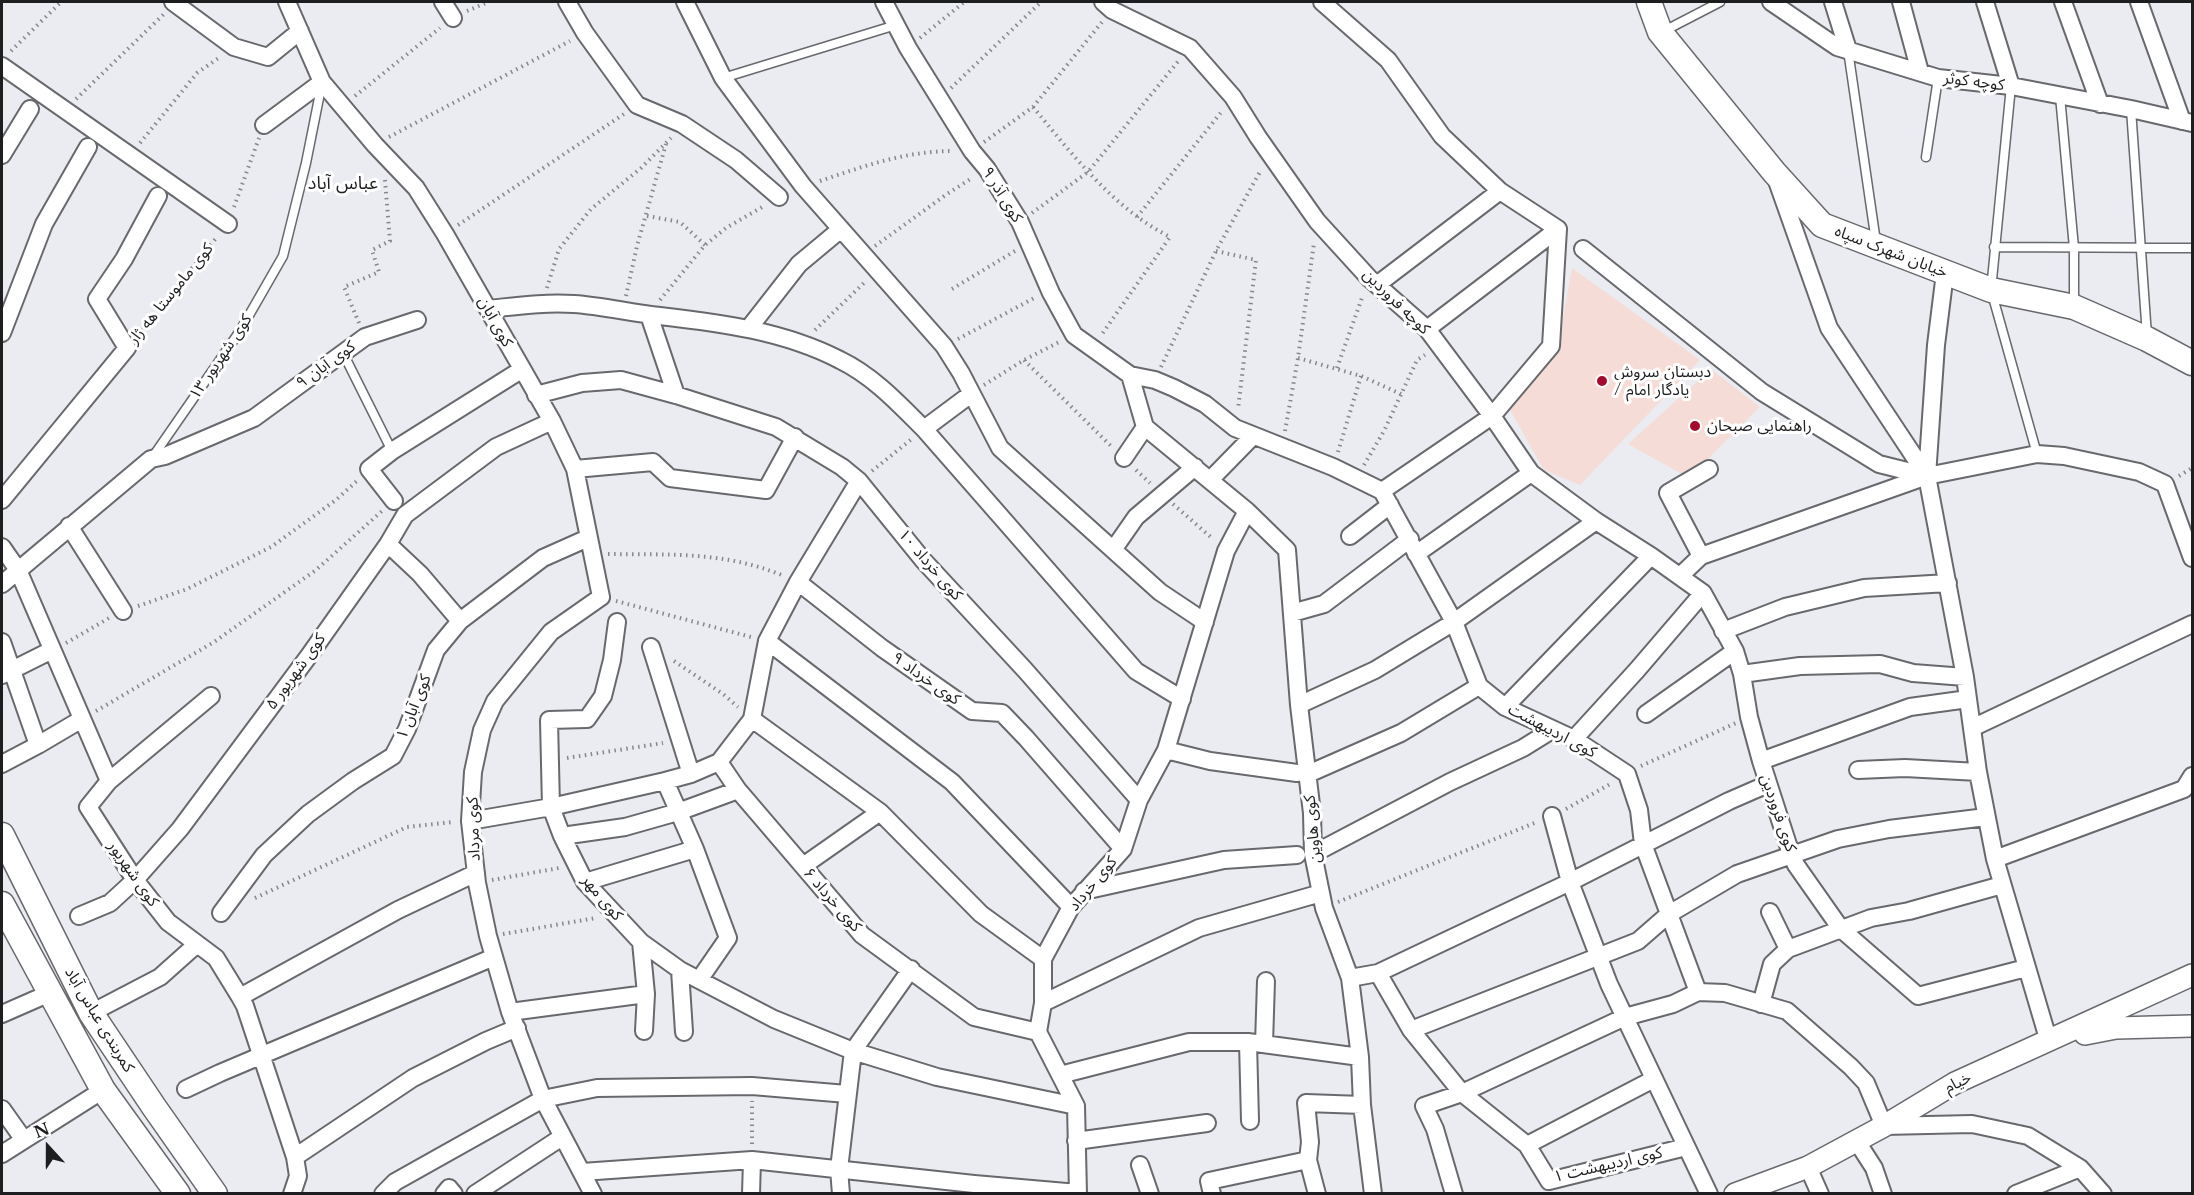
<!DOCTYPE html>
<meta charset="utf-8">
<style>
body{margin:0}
#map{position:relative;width:2194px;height:1195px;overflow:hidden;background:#eaecf2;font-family:"Libre Baskerville",serif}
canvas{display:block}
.frame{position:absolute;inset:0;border:3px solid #1d1e20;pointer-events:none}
.north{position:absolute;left:18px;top:1117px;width:60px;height:60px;-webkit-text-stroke:4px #fff;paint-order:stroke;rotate:339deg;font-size:16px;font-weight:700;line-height:24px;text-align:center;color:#1d1e20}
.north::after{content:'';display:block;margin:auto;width:21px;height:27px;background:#1d1e20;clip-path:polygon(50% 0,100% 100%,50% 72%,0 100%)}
</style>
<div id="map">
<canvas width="2194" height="1195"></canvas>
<div class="frame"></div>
<div class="north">N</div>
</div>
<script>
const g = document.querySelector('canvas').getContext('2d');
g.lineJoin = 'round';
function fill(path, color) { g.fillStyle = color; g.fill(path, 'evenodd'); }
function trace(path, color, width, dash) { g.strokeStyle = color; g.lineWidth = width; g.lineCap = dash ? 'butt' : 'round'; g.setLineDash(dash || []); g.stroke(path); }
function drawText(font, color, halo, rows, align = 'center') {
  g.font = font + ' "Libre Baskerville","Noto Sans Arabic",serif'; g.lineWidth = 6; g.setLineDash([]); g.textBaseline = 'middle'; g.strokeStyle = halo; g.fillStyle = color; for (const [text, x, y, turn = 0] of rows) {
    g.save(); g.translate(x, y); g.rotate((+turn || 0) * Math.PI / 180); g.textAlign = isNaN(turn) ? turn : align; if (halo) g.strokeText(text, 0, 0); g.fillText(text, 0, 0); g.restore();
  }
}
const education = new Path2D(`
 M1572 268 1700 360 1580 485 1544 470 1506 403 1558 346Z
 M1711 369 1760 407 1689 478 1628 444Z`);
const path = new Path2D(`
 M467 11 488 2
 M920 38 963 3
 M11 51 61 2
 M951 88 1041 2
 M355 96 440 28
 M76 99 164 14
 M1033 107C1073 155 1113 208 1170 237L1102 334
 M389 137 570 41
 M984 142 1033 107 1102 22
 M140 143 197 73 220 57
 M820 181C864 166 906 151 953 151
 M234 207 259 138
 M1032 213 1088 172 1180 59
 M647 216 680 222 705 245
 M1137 217 1223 110
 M458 225 624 114
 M875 246 947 194 972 178
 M1216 251 1256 260 1238 409
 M547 288 559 249 591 209 641 168 671 138
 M952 289 1015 251
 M626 296 637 246 666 144
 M660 300 705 245 726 228 764 206
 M359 323 344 287 379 272 372 250 390 241 385 180
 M815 330 866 281
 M139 334 217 237
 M958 339 1036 297
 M1298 358 1361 376 1401 394
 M1024 360 1113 448
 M1161 367 1216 251 1261 170
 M1337 368 1363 295
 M984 385 1024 360 1061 341
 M1285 431 1298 358 1314 243
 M1338 452 1361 376
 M1364 465 1384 431 1417 360 1425 355
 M1136 470 1150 483
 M872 471 913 438
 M2179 476 2192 468
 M1173 504 1213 539
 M608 554C671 555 724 551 784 576
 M616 601 751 637
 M138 606 187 589 271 547 336 500 359 479
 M66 643 109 618
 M674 661 723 694 738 707
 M96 711 214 642 316 570 382 511
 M567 758 663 743
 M1641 766 1736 723
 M1566 809 1612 783
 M492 880 559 868
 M255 898 407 827 453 822
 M1338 902 1537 822
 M503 934 596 918
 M752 1144V1101`);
const service = new Path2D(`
 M1662 32 1720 2
 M1848 50 1876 242
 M723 78 896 25
 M2011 86 1991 290 2037 454
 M2060 96 2074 248V305
 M2131 109 2147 336
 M1926 157 1938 78
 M1994 247 2192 248
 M343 353 392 451
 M152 458 240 331 283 256 306 163 322 83`);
const minor = new Path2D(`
 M173 2 234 47 268 57 300 31
 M287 2 322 82 375 145 416 188 445 234 552 421 575 469 601 597 551 632 495 701 482 730 473 772 470 821 477 883 488 936 510 1012 543 1099 593 1194
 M443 2 453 18
 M567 2 585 33 637 105 682 124 736 160 779 197
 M685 2 723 78 803 186 944 346 961 373 1000 448 1160 592 1205 622
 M884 2 908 48 972 151 987 169 1020 222 1051 293 1074 335 1130 375 1155 380 1174 388 1205 404 1235 428 1333 467 1382 491 1454 622 1479 686 1505 707 1574 739 1627 774 1639 810 1643 844 1698 992 1725 993 1787 1011 1851 1067 1866 1083 1884 1126 1972 1124 2028 1136 2080 1168 2103 1194
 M1103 2 1112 10 1190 48 1233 97 1258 137 1317 221 1369 278 1427 329 1492 416 1531 473 1596 521 1651 556 1703 593 1735 651 1742 674 1749 717 1761 761 1791 854 1796 865 1841 929 1918 996 2026 968
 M1322 2 1388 60 1442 136 1500 191 1558 229
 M1771 2 1837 47 1938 78 2011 86 2131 109 2192 123
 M1833 2 1848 50
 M1901 2 1920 72
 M1985 2 2011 86
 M2063 2 2100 104
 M2139 2 2182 121
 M2 66 228 224
 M264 125 322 82
 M2 155 30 109
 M1777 181 1829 328 1927 476 1965 677 1978 772 1995 859 2049 1042
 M1583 249 1762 392 1879 464 1927 476
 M1378 284 1500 191
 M488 309C517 306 545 302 574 304 603 306 631 313 660 316 721 323 784 331 840 360 873 376 898 403 924 429L1136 671 1182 699
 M649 315 676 395
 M749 328 799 264 841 229
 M1427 329 1558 229
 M2 333 44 224 88 147
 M1130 375 1145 427 1247 511 1287 550 1299 705 1312 813 1313 854 1324 908 1350 978 1360 1057 1362 1105 1373 1194
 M536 395 582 383 621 380 676 395 776 427 842 467 859 481 923 560 1025 670 1139 800
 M924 429 971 394
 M1124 458 1145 427
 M575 469 653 462 670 478 766 490 795 437
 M1927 476 1936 345 1945 273
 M1210 480 1253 436
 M1382 491 1492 416 1551 346 1558 229
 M2 500 127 348 97 299 124 259 158 196
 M394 501 369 469 392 451 521 370
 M69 526 123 611
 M1350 536 1390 505
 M388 544 405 515 496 447 552 421
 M2 547 18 570 109 781 88 807 135 880 168 922 216 958 240 997 245 1006 295 1157 298 1176 292 1194
 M1113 550 1136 517 1195 467
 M1416 554 1531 473
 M1701 556 1668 493 1709 469
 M1680 576 1701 556 1927 476 2037 454 2064 456 2139 472 2165 484 2192 558
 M798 582 882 648 972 711 1002 713 1026 738 1123 849
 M2 584 151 459 165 456 254 418 365 337 417 320
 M1292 613 1324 604 1410 539
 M617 622 612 660 603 696 587 719 549 720 551 807 562 836 585 882 641 942 680 970 699 980 774 1019 853 1051 937 1077 1076 1106
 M1723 631 1785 607 1864 588 1948 583
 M767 641 952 782 1071 907
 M2 642 38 745
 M651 647 691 774
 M1742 674 1800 666 1880 664 1913 673 1965 677
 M2 675 52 650
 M1299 705 1375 670 1454 622 1596 521
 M1505 707 1651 556
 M1646 714 1735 651
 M752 719 880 812 981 914 1043 959
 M1972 728 2192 624
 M1574 739 1637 670 1703 593
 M1166 750 1210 761 1297 773
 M1761 761 1910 707 1968 699
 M719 762 738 790 862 935 974 1017 1038 1032
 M2 764 38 745 82 719
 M1858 770 1905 768 1978 772
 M1308 774 1401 733 1479 686
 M109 781 211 696
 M665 781 695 849 728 938 699 980
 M1552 816 1570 882 1609 984 1709 1194
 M470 821 551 807 665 781 691 774 719 762 752 719 767 641 798 582 859 481
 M562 836 625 827 678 812 738 790
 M1313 854 1450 782 1523 748 1552 730
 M1995 859 2184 789 2192 776
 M803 866 880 812
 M585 882 695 849
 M1084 891 1224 860 1297 855
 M1770 912 1788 949
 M221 913 264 855 308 814 353 781 393 756 407 729 436 650 460 621 543 558 588 538
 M79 916 110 903 135 880 180 829 308 657 388 544 420 574 460 621
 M641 942 646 994 644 1031
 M680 970 684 1032
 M1378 973 1411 1030 1462 1093 1527 1145 1549 1181 1686 1147
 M1350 978 1378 973 1570 882 1729 801 1768 784
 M240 997 398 910 476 873
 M1043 1003 1199 928 1321 893
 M1761 1004 1772 964 1788 949 1871 918 1909 911 2002 885
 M510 1012 646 994
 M91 1013 160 977 197 944
 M2 1014 50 993
 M1411 1030 1638 941 1669 914 1737 874 1838 839 1889 829 1986 817
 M1248 1042 1250 1121
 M1264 1044 1266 981
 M1060 1075 1189 1042H1248L1360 1057
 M186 1089 220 1073 494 957
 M2 1109 24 1140
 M1856 1140 1874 1168 1883 1194
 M1076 1141 1207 1123
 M1527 1145 1654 1079
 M2 1154 103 1090
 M295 1157 413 1078 486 1041 517 1028
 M1140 1165 1150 1194
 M1808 1167 1820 1194
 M582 1172 752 1160 974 1184 1078 1193
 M383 1194 395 1182 543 1099 597 1088 752 1086 847 1094
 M444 1194 449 1188 454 1194
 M475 1194 562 1137
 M751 1194 752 1160
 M841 1194 839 1169 853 1051 911 969
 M1078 1194 1076 1106 1038 1032 1043 1003V959L1071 907 1123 849 1139 800 1166 750 1226 551 1247 511
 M1212 1194 1209 1181 1308 1160
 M1317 1194 1308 1160 1310 1142 1306 1103 1362 1105
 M1454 1194 1435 1129 1424 1106 1462 1093 1625 1017 1673 1004 1698 992
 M2016 1194 2080 1168`);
const tertiary = new Path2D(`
 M2085 1034 2116 1028 2192 1026
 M1735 1194 1808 1167 1884 1126 1955 1083 2192 975`);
const secondary = new Path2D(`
 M1649 2 1660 32 1774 172 1822 225 1991 290 2074 307 2147 339 2192 363
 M2 835 91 1013 154 1107 215 1194
 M2 904 103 1090 178 1194`);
const markers = [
 [1602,381,6,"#a5092c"],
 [1695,426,6,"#a5092c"]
];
const streetNames = [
 ["کوچه کوثر",1974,82,7],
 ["کوی آذر ۹",1002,195,58],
 ["خیابان شهرک سپاه",1891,252,21],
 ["کوی ماموستا هه ژار",171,294,-51],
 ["کوچه فروردین",1396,302,44],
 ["کوی آبان",495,322,61],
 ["کوی شهریور ۱۳",221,357,-56],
 ["کوی آبان ۹",326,365,-36],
 ["کوی خرداد ۱۰",930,565,49],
 ["کوی شهریور ۵",296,672,-54],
 ["کوی خرداد ۹",926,679,35],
 ["کوی آبان ۱",414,707,-68],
 ["کوی اردیبهشت",1552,731,28],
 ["کوی فروردین",1778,813,71],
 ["کوی مرداد",474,829,-92],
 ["کوی هاوین",1313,829,-95],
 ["کوی شهریور",133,874,55],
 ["کوی خرداد",1093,884,-50],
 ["کوی مهر",602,898,50],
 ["کوی خرداد ۶",832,900,49],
 ["کمربندی عباس آباد",99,1020,59],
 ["خیام",1958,1083,-27],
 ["کوی اردیبهشت ۱",1608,1165,-13]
];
const poiNames = [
 ["دبستان سروش",1614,372],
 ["/ یادگار امام",1614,390],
 ["راهنمایی صبحان",1707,426]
];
const neighbourhoodNames = [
 ["عباس آباد",343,184]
];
fill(education, '#f6dcd7');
trace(service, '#67696d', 11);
trace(minor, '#67696d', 20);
trace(tertiary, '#67696d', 24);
trace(secondary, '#67696d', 27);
trace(path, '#85878b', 4, [1.5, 4.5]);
trace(service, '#fff', 8);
trace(minor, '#fff', 16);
trace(tertiary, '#fff', 21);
trace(secondary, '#fff', 24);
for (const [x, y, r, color] of markers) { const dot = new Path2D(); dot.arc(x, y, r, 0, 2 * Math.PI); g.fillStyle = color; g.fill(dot); trace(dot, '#fff', 2); }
drawText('16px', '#1d1e20', '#fff', streetNames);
drawText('16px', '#1d1e20', '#fff', poiNames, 'left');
drawText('18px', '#1d1e20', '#fff', neighbourhoodNames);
</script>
